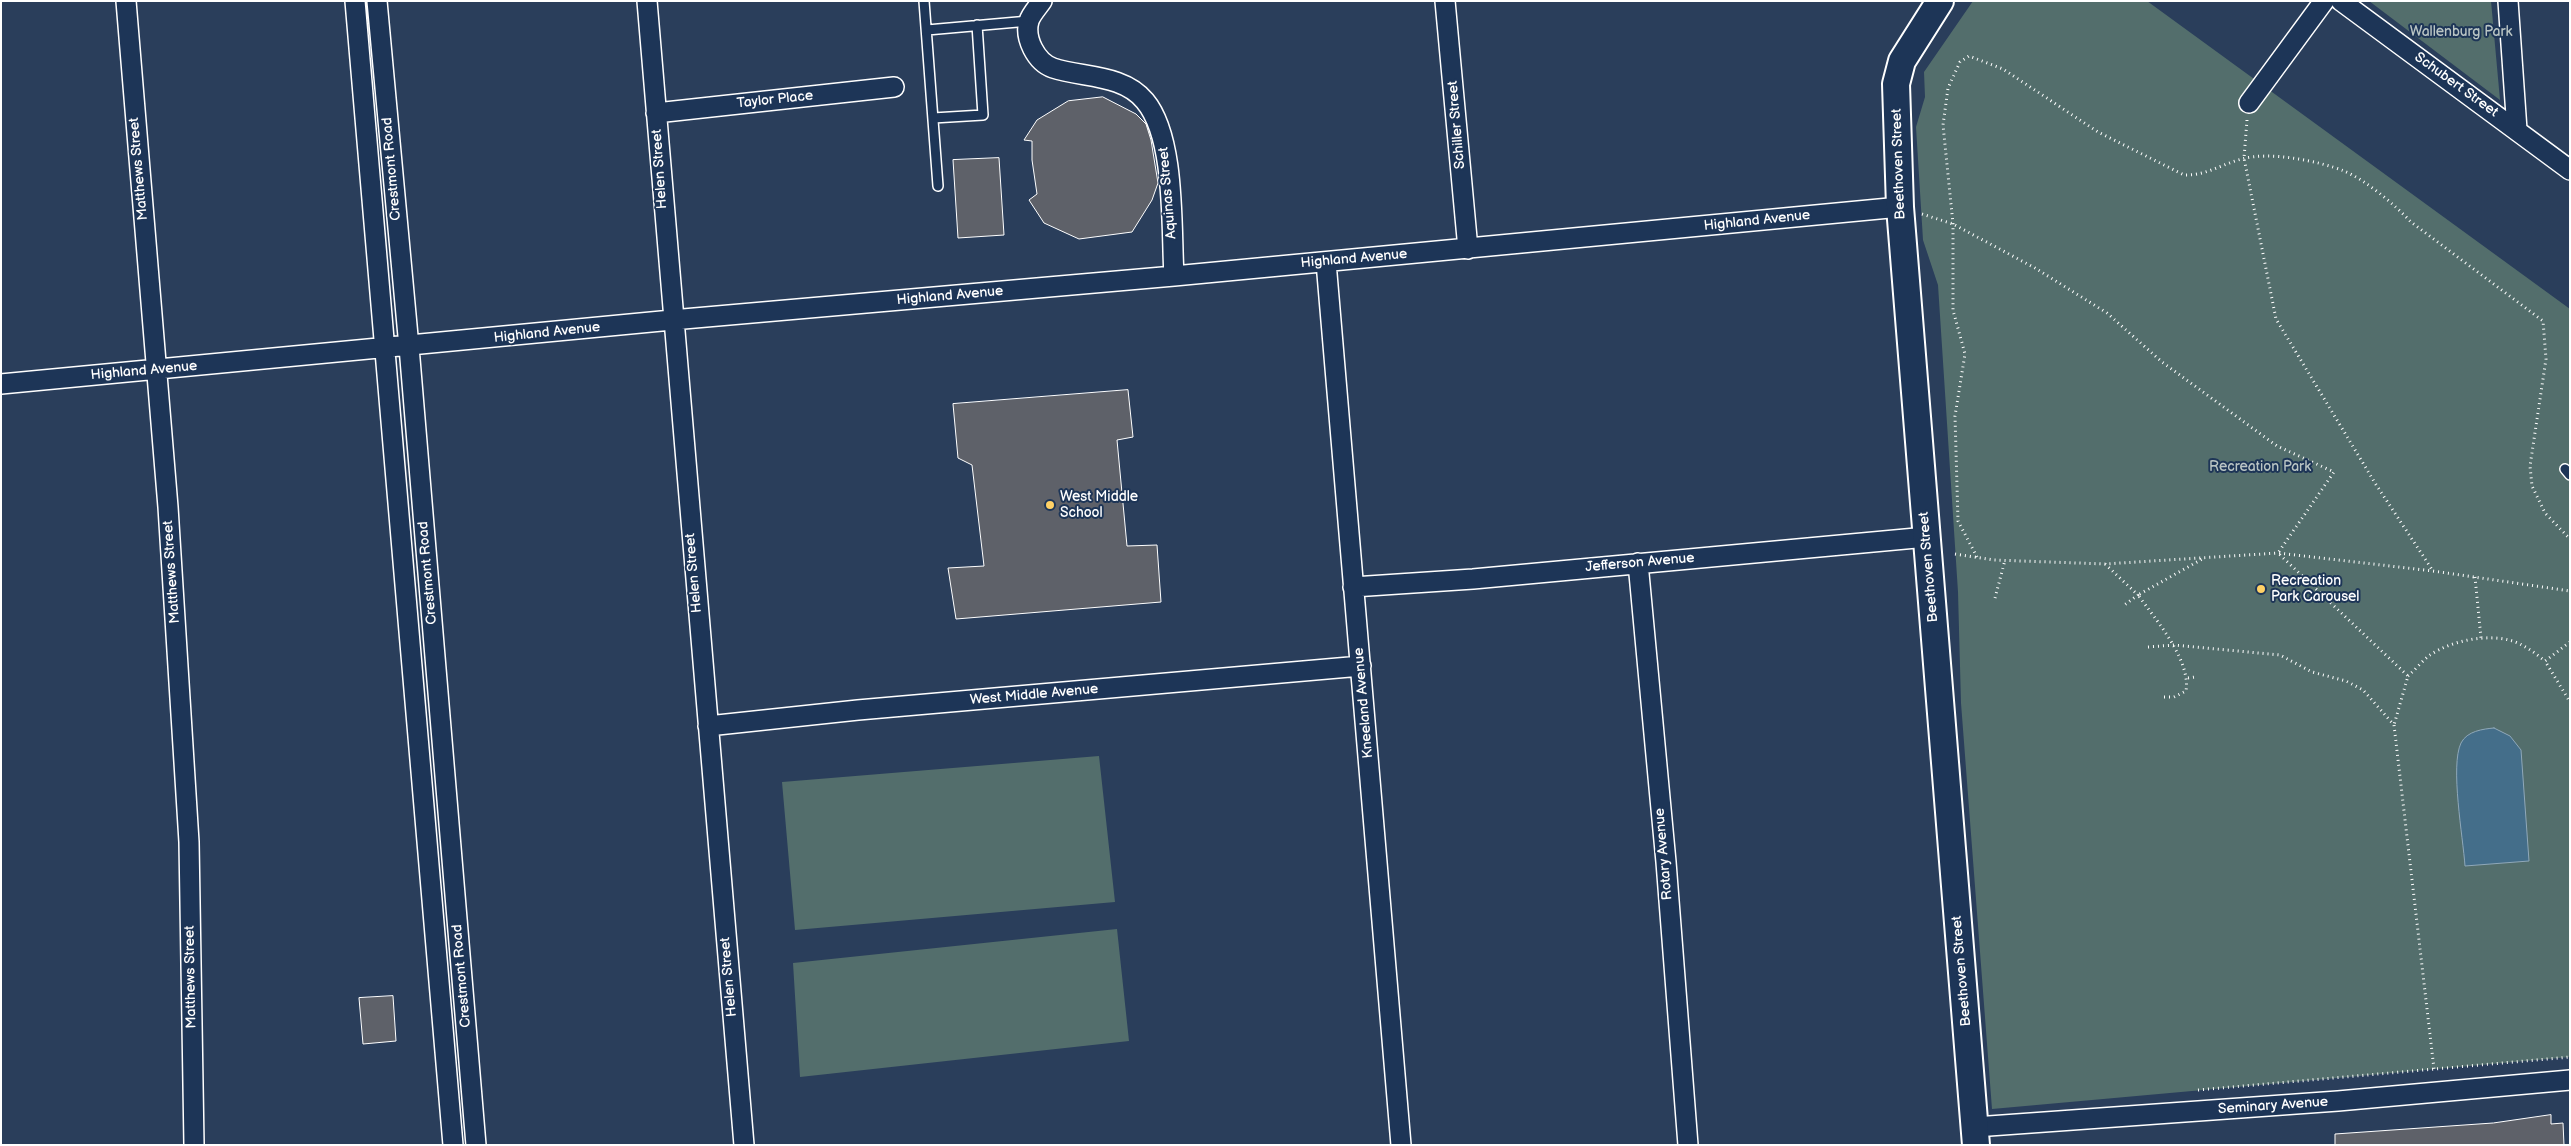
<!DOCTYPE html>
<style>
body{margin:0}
#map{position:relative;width:2571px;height:1146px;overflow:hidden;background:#2a3e5b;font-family:"Balsamiq Sans",sans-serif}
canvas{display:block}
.frame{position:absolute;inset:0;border:2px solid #fff;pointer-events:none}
</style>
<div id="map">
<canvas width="2571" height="1146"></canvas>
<div class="frame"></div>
</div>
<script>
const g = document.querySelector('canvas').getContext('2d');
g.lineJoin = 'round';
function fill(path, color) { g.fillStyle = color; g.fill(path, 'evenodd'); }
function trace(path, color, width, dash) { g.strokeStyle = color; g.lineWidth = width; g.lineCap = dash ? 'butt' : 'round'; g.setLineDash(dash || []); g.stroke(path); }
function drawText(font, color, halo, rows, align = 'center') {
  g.font = font + ' "Balsamiq Sans",sans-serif'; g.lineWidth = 4; g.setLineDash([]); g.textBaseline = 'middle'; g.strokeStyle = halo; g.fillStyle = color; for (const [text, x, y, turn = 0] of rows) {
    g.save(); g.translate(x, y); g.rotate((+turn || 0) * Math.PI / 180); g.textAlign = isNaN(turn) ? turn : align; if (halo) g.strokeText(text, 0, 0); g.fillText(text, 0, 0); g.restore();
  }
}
const green = new Path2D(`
 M1973 1H2147L2570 309V1057L1992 1109 1961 703 1958 592 1938 285 1923 240 1916 127 1925 97 1924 72Z
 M2369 1H2491L2500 100Z
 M1099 756 1115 902 795 930 782 782Z
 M1117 929 1129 1041 800 1077 793 963Z`);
const water = new Path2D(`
 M2494 728 2510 736 2521 750 2529 861 2465 866C2463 837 2450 766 2461 743 2467 731 2483 729 2494 728Z`);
const building = new Path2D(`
 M1103 97 1136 114 1146 124 1151 140 1158 183 1152 200 1132 232 1079 239 1044 223 1029 200 1037 194 1032 160V141L1024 140 1037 120 1068 101Z
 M999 158 1004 235 958 238 953 160Z
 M1128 390 1133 437 1117 440 1127 546 1157 545 1161 602 956 619 948 568 984 566 972 465 958 458 953 404Z
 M393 996 396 1041 363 1044 359 998Z
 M2551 1115V1124L2563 1123 2564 1145H2335V1134L2493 1123Z`);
const path = new Path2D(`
 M2247 120 2244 158 2276 319 2375 483 2433 571
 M1922 214 1953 224 2035 268 2107 313 2162 362 2277 446 2334 472 2278 553 2408 676 2394 725
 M1955 554 1994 560 2105 564 2278 553 2433 571 2570 591
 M1977 557 1958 521 1955 416 1965 354 1953 310V224L1943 125 1948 88 1960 62 1969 56 2003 69 2098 132 2184 175C2205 176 2222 164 2242 159 2269 151 2319 161 2344 171 2366 180 2395 205 2411 222L2543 321 2546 359 2530 466 2532 486 2545 513 2570 539
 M2105 564 2138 595 2123 606
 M2475 577 2481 638
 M1995 598 2005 560
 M2570 642 2545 661 2570 702
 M2148 647 2174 645 2280 655 2312 672 2346 681 2363 690 2394 725 2434 1069
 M2408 676C2415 670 2422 661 2430 655 2451 641 2484 634 2509 640 2522 643 2535 653 2545 661
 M2188 678 2195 677
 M2164 697H2174L2186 691C2191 660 2156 620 2138 595L2204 558
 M2198 1090 2570 1057`);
const lane = new Path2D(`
 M924 1 938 186
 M927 30 1029 21
 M933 118 983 115 977 25
 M2565 469 2570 475`);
const street = new Path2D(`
 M126 1 168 507 189 842 194 1145
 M355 1 453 1145
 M377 1 409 347 476 1145
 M647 1 744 1145
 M1042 1C1038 7 1031 14 1029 21 1024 38 1036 62 1053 68 1083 78 1123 74 1145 101 1176 138 1171 229 1174 276
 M1445 1 1468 249
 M2341 1 2570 170
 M2508 1 2517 130
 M2249 103 2324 1
 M656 113 894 87
 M1326 262 1401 1145
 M1 384 672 320 1174 276 1900 207
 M1638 563 1666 862 1688 1145
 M1353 587 1473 579 1927 537
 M708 726 858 710 1361 666
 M1975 1127 2338 1101 2570 1080`);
const secondary = new Path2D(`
 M1940 1 1902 61 1896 84 1900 207 1976 1145`);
const markers = [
 [1050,505,5,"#ffd166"],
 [2261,589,5,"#ffd166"]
];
const parkNames = [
 ["Wallenburg Park",2461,32],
 ["Recreation Park",2260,467]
];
const streetNames = [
 ["Schubert Street",2456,85,36],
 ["Taylor Place",775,100,-6],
 ["Schiller Street",1457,125,-95],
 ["Beethoven Street",1899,164,-92],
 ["Matthews Street",139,169,-95],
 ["Crestmont Road",392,169,-95],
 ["Helen Street",660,169,-94],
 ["Aquinas Street",1168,193,-95],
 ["Highland Avenue",1757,221,-6],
 ["Highland Avenue",1354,259,-5],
 ["Highland Avenue",950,296,-5],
 ["Highland Avenue",547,333,-6],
 ["Highland Avenue",144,371,-5],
 ["Jefferson Avenue",1640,563,-5],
 ["Beethoven Street",1929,567,-95],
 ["Matthews Street",172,572,-94],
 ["Crestmont Road",428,573,-95],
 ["Helen Street",694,573,-95],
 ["West Middle Avenue",1034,695,-5],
 ["Kneeland Avenue",1364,703,-95],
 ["Rotary Avenue",1664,854,-95],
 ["Beethoven Street",1962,971,-95],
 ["Crestmont Road",462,976,-95],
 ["Matthews Street",191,977,-91],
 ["Helen Street",729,977,-95],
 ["Seminary Avenue",2273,1106,-4]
];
const poiNames = [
 ["West Middle",1060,497],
 ["School",1060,513],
 ["Recreation",2271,581],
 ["Park Carousel",2271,597]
];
fill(green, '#536e6c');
fill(water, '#446e8a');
trace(water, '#8fa8b9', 1);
fill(building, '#5e6169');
trace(building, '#fff', 1);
trace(lane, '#fff', 12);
trace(street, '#fff', 22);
trace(secondary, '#fff', 30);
trace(path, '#fff', 3, [1, 4]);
trace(lane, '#1d3557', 9);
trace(street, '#1d3557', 19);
trace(secondary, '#1d3557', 26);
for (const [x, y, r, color] of markers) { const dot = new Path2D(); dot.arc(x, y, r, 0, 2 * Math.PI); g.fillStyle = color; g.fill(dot); trace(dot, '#1d3557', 2); }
drawText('14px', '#bac5c4', '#1d3557', parkNames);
drawText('14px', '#fff', '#1d3557', streetNames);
drawText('14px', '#fff', '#1d3557', poiNames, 'left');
</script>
